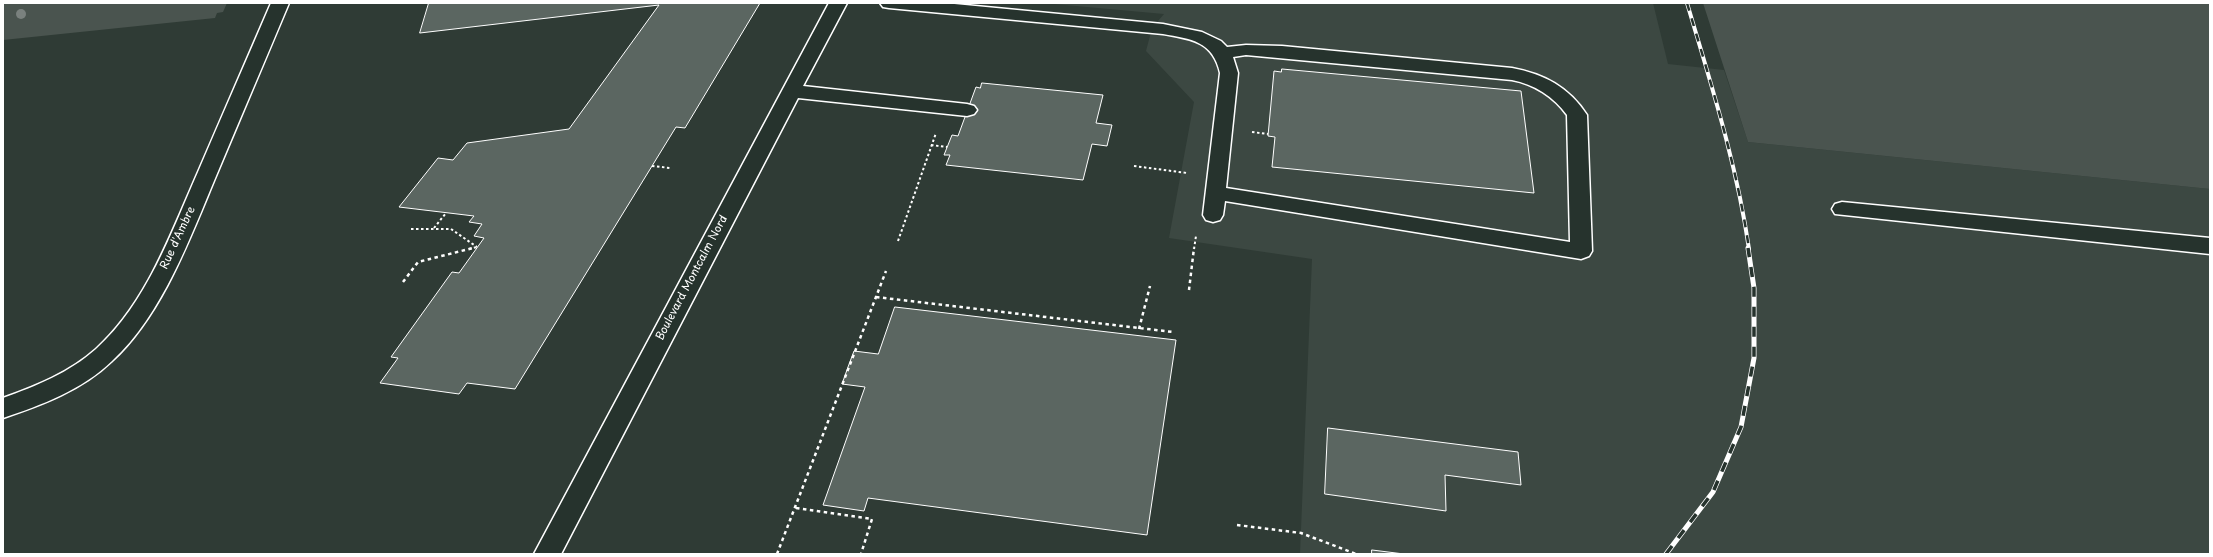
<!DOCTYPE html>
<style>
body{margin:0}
#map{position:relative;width:2213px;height:557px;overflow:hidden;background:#2f3b35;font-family:"Playpen Sans",sans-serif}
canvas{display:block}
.frame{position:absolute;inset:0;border:4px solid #fff;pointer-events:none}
</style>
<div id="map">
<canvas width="2213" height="557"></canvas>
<div class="frame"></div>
</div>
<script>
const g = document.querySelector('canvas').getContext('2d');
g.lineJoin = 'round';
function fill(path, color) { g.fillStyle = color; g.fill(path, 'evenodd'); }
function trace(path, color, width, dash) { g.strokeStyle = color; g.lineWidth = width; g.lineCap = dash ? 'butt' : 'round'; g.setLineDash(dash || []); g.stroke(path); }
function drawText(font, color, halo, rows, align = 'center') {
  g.font = font + ' "Playpen Sans",sans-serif'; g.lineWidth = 3; g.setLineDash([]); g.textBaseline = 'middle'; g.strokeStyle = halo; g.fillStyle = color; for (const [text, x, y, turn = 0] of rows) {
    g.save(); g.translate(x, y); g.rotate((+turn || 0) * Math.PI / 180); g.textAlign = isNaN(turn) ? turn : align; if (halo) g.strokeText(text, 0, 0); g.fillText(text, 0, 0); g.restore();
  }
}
const built = new Path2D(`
 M1043 3H1653L1668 64 1724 70 1748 142 2210 189V554H1300L1312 259 1169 238 1194 102 1146 51 1152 28 1164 14Z`);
const green = new Path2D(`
 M3 3H227L223 12 217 13 215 18 3 40Z
 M1703 3H2210V189L1748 142Z`);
const building = new Path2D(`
 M429 3H760L685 128 676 127 515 389 467 383 459 394 380 383 398 358 391 357 452 272 459 273 484 238 474 236 482 224 469 222 474 216 399 207 438 158 453 160 467 143 569 129 659 5 420 33Z
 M1282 69 1521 91 1534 193 1272 167 1275 137 1268 136 1274 71 1281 72Z
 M982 83 1103 95 1096 123 1112 125 1107 146 1092 144 1083 180 946 165 950 155H944L952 135 958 136 976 87 980 88Z
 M895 307 1176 340 1147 535 868 498 864 511 823 505 865 387 842 384 848 367 854 351 878 354Z
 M1328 428 1518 452 1521 485 1445 475 1446 511 1325 494Z
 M1372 550 1404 554H1372Z`);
const pathFar1 = new Path2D(`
 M1252 132 1268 134
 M931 145 947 147
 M652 166 670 168
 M1134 166 1187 173
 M434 228 446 213
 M411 229H451L477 247
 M898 241 936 133
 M469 249 477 247
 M1194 249 1196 236`);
const path = new Path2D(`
 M403 282 418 262 473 248
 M1189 290 1194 248
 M876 297 1173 332
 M1139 329 1150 286
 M796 508 872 519 861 554
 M1237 525 1301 533 1356 554
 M777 554 886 271`);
const minor = new Path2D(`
 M271 3H289C265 61 240 118 216 176 190 238 162 315 112 361 82 390 42 405 3 418V398C36 386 69 373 96 349 147 303 171 233 198 172 222 116 247 59 271 3Z
 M829 3H847L803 86 967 104 974 106 977 110 974 114 967 116 798 98 561 554H534Z
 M880 3H944L1163 24 1202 32 1221 41 1227 47 1246 45 1282 46 1512 68C1544 74 1569 87 1587 115L1592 251 1589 256 1581 259 1225 201 1223 215 1220 220 1213 222 1206 220 1203 215 1220 73C1213 41 1191 39 1163 34L889 8 883 7ZM1246 55 1512 80C1534 84 1554 97 1567 115L1570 242 1226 188 1238 73 1233 57Z
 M1842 202 2210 238V254L1835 214 1832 209 1835 204Z`);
const railFar1 = new Path2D(`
 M1687 3C1711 84 1737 165 1749 249`);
const rail = new Path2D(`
 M1666 554 1713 492 1741 427 1754 358V288L1748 248`);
const trees = [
 [21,14]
];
const streetNames = [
 ["Rue d'Ambre",178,238,-65],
 ["Boulevard Montcalm Nord",692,278,-62]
];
fill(built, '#3c4842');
fill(green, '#4a544f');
fill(building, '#5b6661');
trace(building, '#fff', 1);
trace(minor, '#fff', 3);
trace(pathFar1, '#fff', 2, [2.5, 2.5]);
trace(path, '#fff', 2.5, [3.5, 3.5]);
fill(minor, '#26332d');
trace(railFar1, '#fff', 4);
trace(rail, '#fff', 5);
trace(railFar1, '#26332d', 2.5, [8]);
trace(rail, '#26332d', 3.5, [10]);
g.fillStyle = '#7a817e';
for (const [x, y] of trees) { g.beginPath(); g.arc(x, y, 5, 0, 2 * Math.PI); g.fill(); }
drawText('11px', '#fff', '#26332d', streetNames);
</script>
